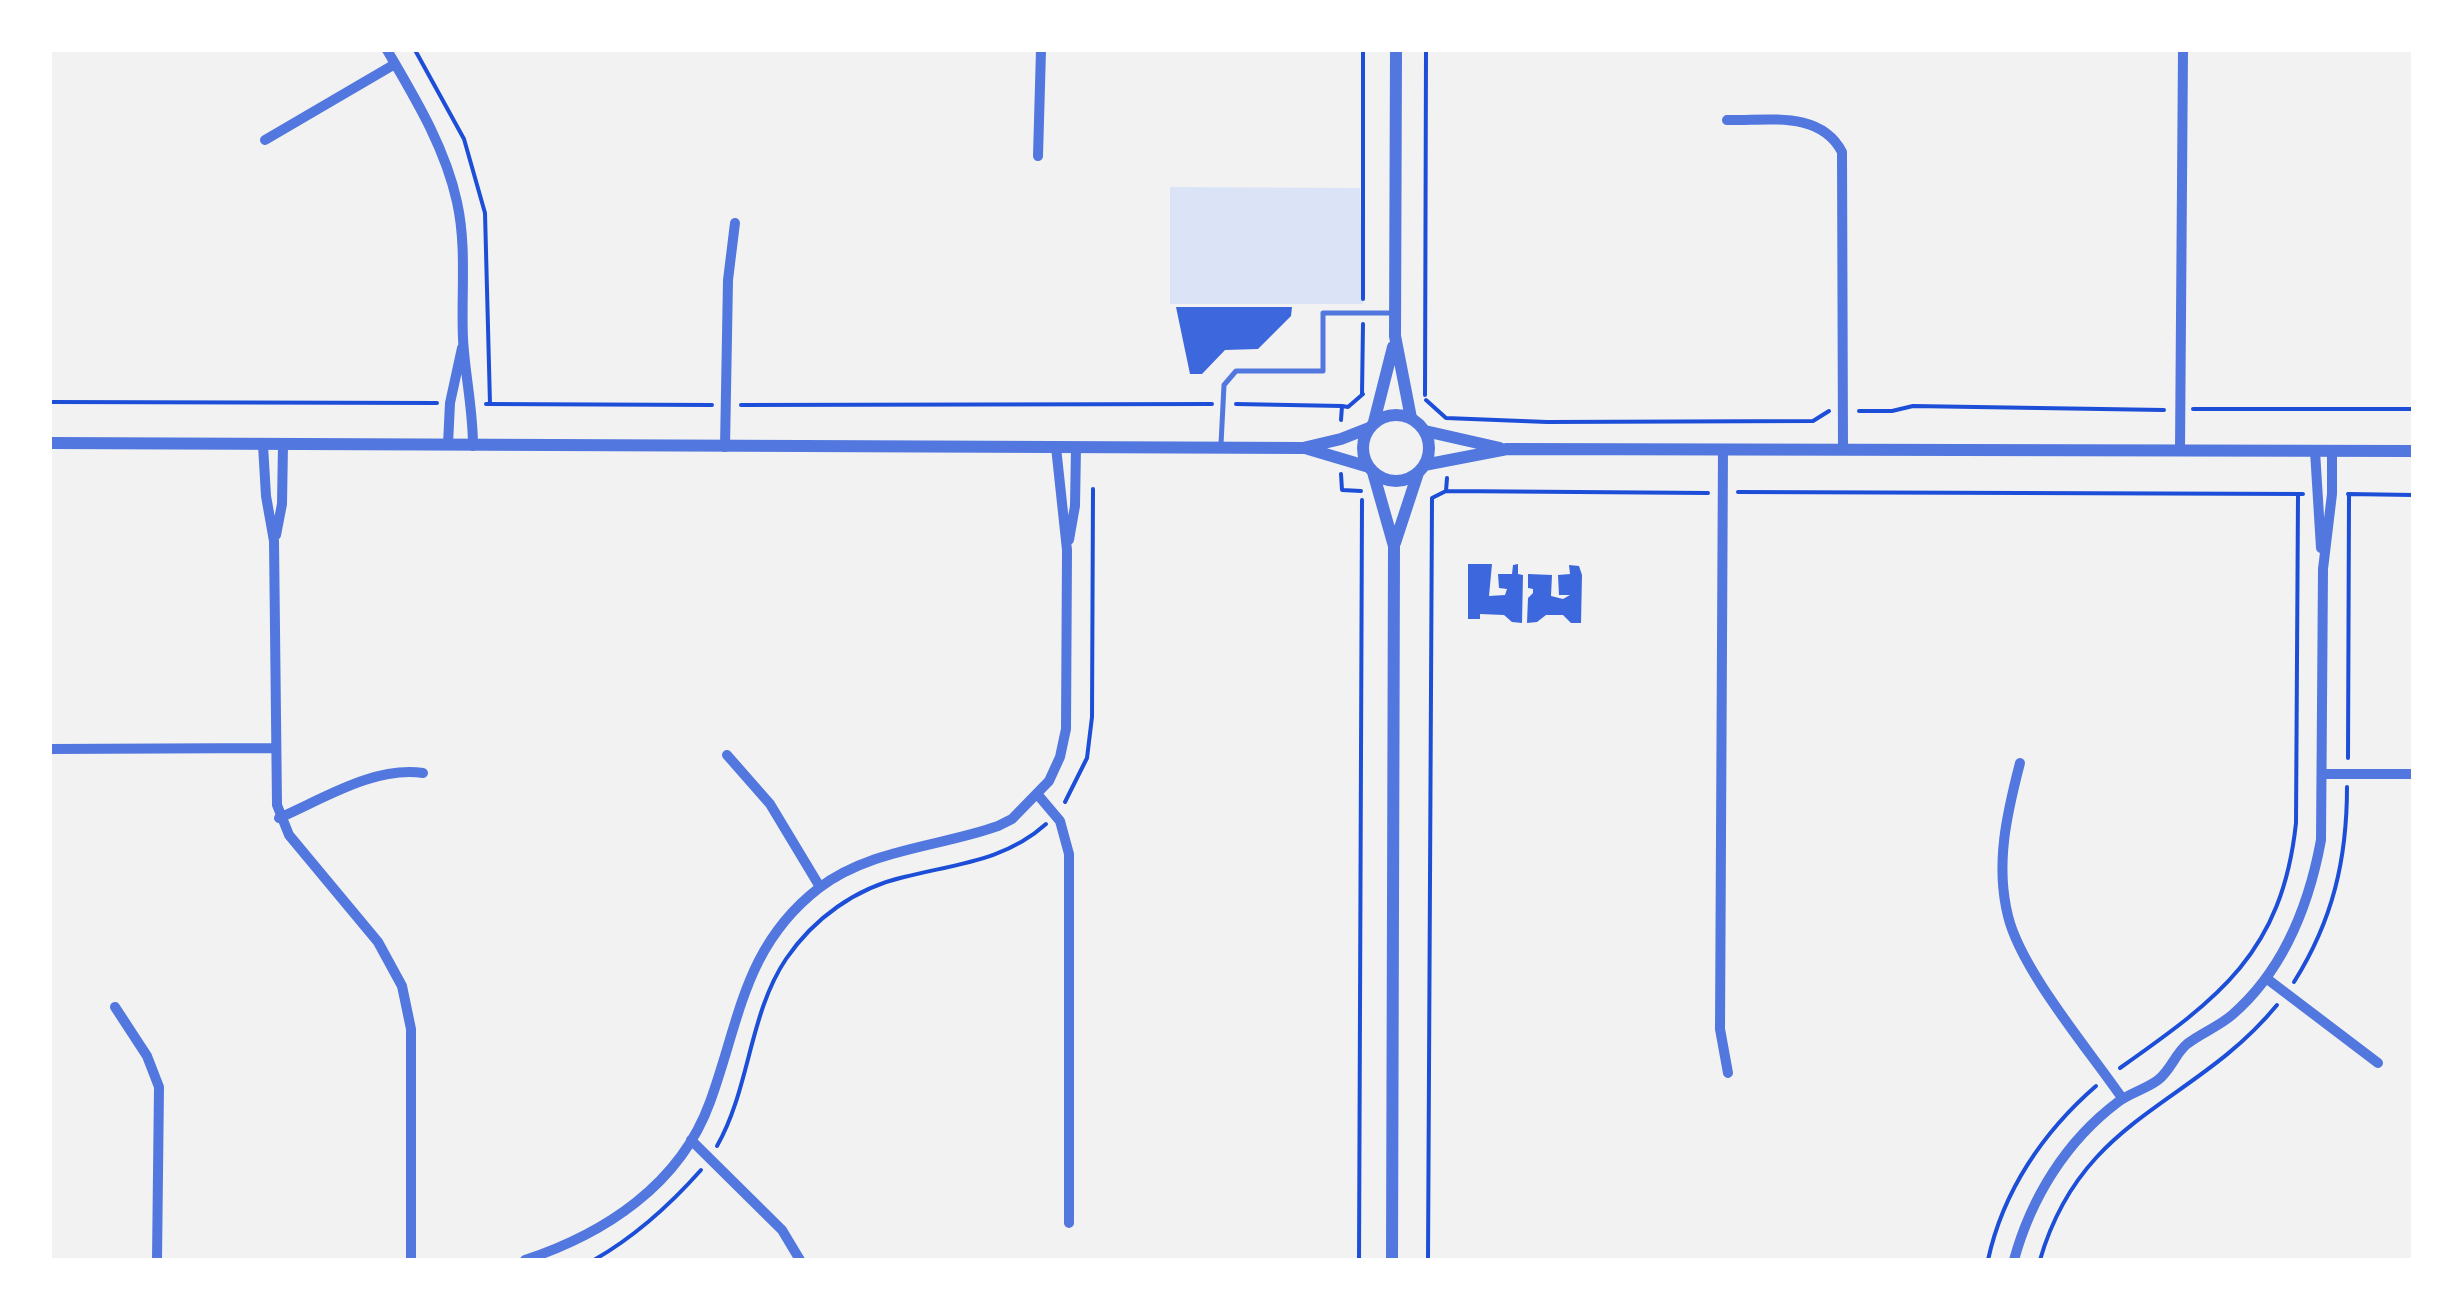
<!DOCTYPE html>
<style>
body{margin:0}
#map{position:relative;width:2463px;height:1310px;overflow:hidden;background:#f2f2f2;font-family:"Fira Sans Condensed",sans-serif}
canvas{display:block}
.frame{position:absolute;inset:0;border:52px solid #fff;pointer-events:none}
</style>
<div id="map">
<canvas width="2463" height="1310"></canvas>
<div class="frame"></div>
</div>
<script>
const g = document.querySelector('canvas').getContext('2d');
g.lineJoin = 'round';
function fill(path, color) { g.fillStyle = color; g.fill(path, 'evenodd'); }
function trace(path, color, width, dash) { g.strokeStyle = color; g.lineWidth = width; g.lineCap = dash ? 'butt' : 'round'; g.setLineDash(dash || []); g.stroke(path); }
const green = new Path2D(`
 M1170 187 1360 188 1363 304H1170Z`);
const building = new Path2D(`
 M1176 307H1292L1291 316 1258 349 1225 350 1202 374H1190Z
 M1468 564H1492L1489 596 1505 595 1507 589 1499 588 1498 574H1512L1513 565 1518 564V574L1523 575 1522 623 1512 622 1504 615 1480 614V619H1468Z
 M1569 565 1579 566 1582 575 1581 623H1571L1563 615H1546L1537 622 1527 623 1528 598 1533 593V589L1528 588V574L1552 575 1551 596 1563 599 1570 595H1559L1558 575 1570 574Z`);
const path = new Path2D(`
 M415 50 464 139 485 213 490 404
 M1363 50V299
 M1362 394 1363 324
 M1425 395 1426 50
 M1426 400 1446 418 1547 422 1813 421 1829 411
 M50 402 437 403
 M486 404 712 405
 M1236 404 1342 406
 M741 405 1212 404
 M2193 409H2413
 M1859 411H1892L1913 406 2164 410
 M1341 420 1342 406 1348 407 1363 394
 M1341 474 1342 490 1361 491
 M1446 491 1708 493
 M1738 492 2303 494
 M2348 494 2413 495
 M2348 758 2349 495
 M1065 802 1087 758 1092 717 1093 489
 M2294 982C2333 920 2347 859 2347 787
 M2120 1068C2219 998 2282 953 2296 823L2298 494
 M717 1146C750 1088 749 1014 786 959 814 918 856 888 904 877 955 864 1005 861 1046 824
 M594 1260C636 1236 669 1206 701 1170
 M1359 1260 1362 500
 M1428 1260 1432 498 1446 491 1447 478
 M1988 1260C2003 1191 2043 1132 2096 1086
 M2040 1260C2082 1115 2194 1106 2277 1005`);
const service = new Path2D(`
 M1221 444 1224 385 1236 371H1323V313H1394`);
const minor = new Path2D(`
 M387 50C415 98 445 147 457 202 467 247 461 294 463 339 465 375 473 409 473 446
 M1727 120C1768 121 1820 110 1842 152L1843 449
 M265 140 395 64
 M1038 156 1041 50
 M448 444 450 403 462 348
 M263 445 266 496 274 541 277 805 289 835 378 942 402 986 411 1029V1260
 M725 447 728 280 735 223
 M1723 449 1720 1029 1728 1073
 M2180 450 2183 50
 M2315 451 2321 548
 M276 535 282 504 283 445
 M1069 540 1075 506 1076 447
 M50 749 274 748
 M727 755 770 804 820 887
 M2020 763C2007 813 1995 864 2008 916 2021 970 2089 1050 2122 1098
 M2322 774H2413
 M1038 795 1060 821 1069 854V1223
 M279 818C323 799 374 766 423 773
 M2266 978 2378 1063
 M115 1007 147 1056 159 1087 157 1260
 M691 1140 782 1230 800 1260
 M525 1260C604 1234 680 1185 710 1102 740 1020 744 946 819 888 870 849 939 847 998 826L1012 819 1049 781 1060 757 1066 729 1067 550 1056 447
 M2014 1260C2031 1198 2066 1141 2118 1102 2130 1093 2146 1089 2158 1080 2171 1070 2175 1054 2187 1044 2201 1033 2218 1027 2232 1015 2284 970 2309 905 2321 840L2323 569 2332 494V450`);
const tertiary = new Path2D(`
 M1396 50 1395 336 1411 418
 M1363 448a33 33 0 1 1 66 0a33 33 0 1 1-66 0Z
 M1374 422 1393 347
 M1425 431 1500 448
 M50 443 1303 448 1341 439 1369 428
 M1305 448 1369 467
 M1424 465 1507 449 2413 451
 M1373 472 1394 546 1392 1260
 M1395 543 1418 473`);
fill(green, '#dbe4f7');
fill(building, '#3d67dc');
trace(path, '#1d4ed8', 4);
trace(service, '#5277de', 5);
trace(minor, '#5277de', 10);
trace(tertiary, '#5277de', 12);
</script>
